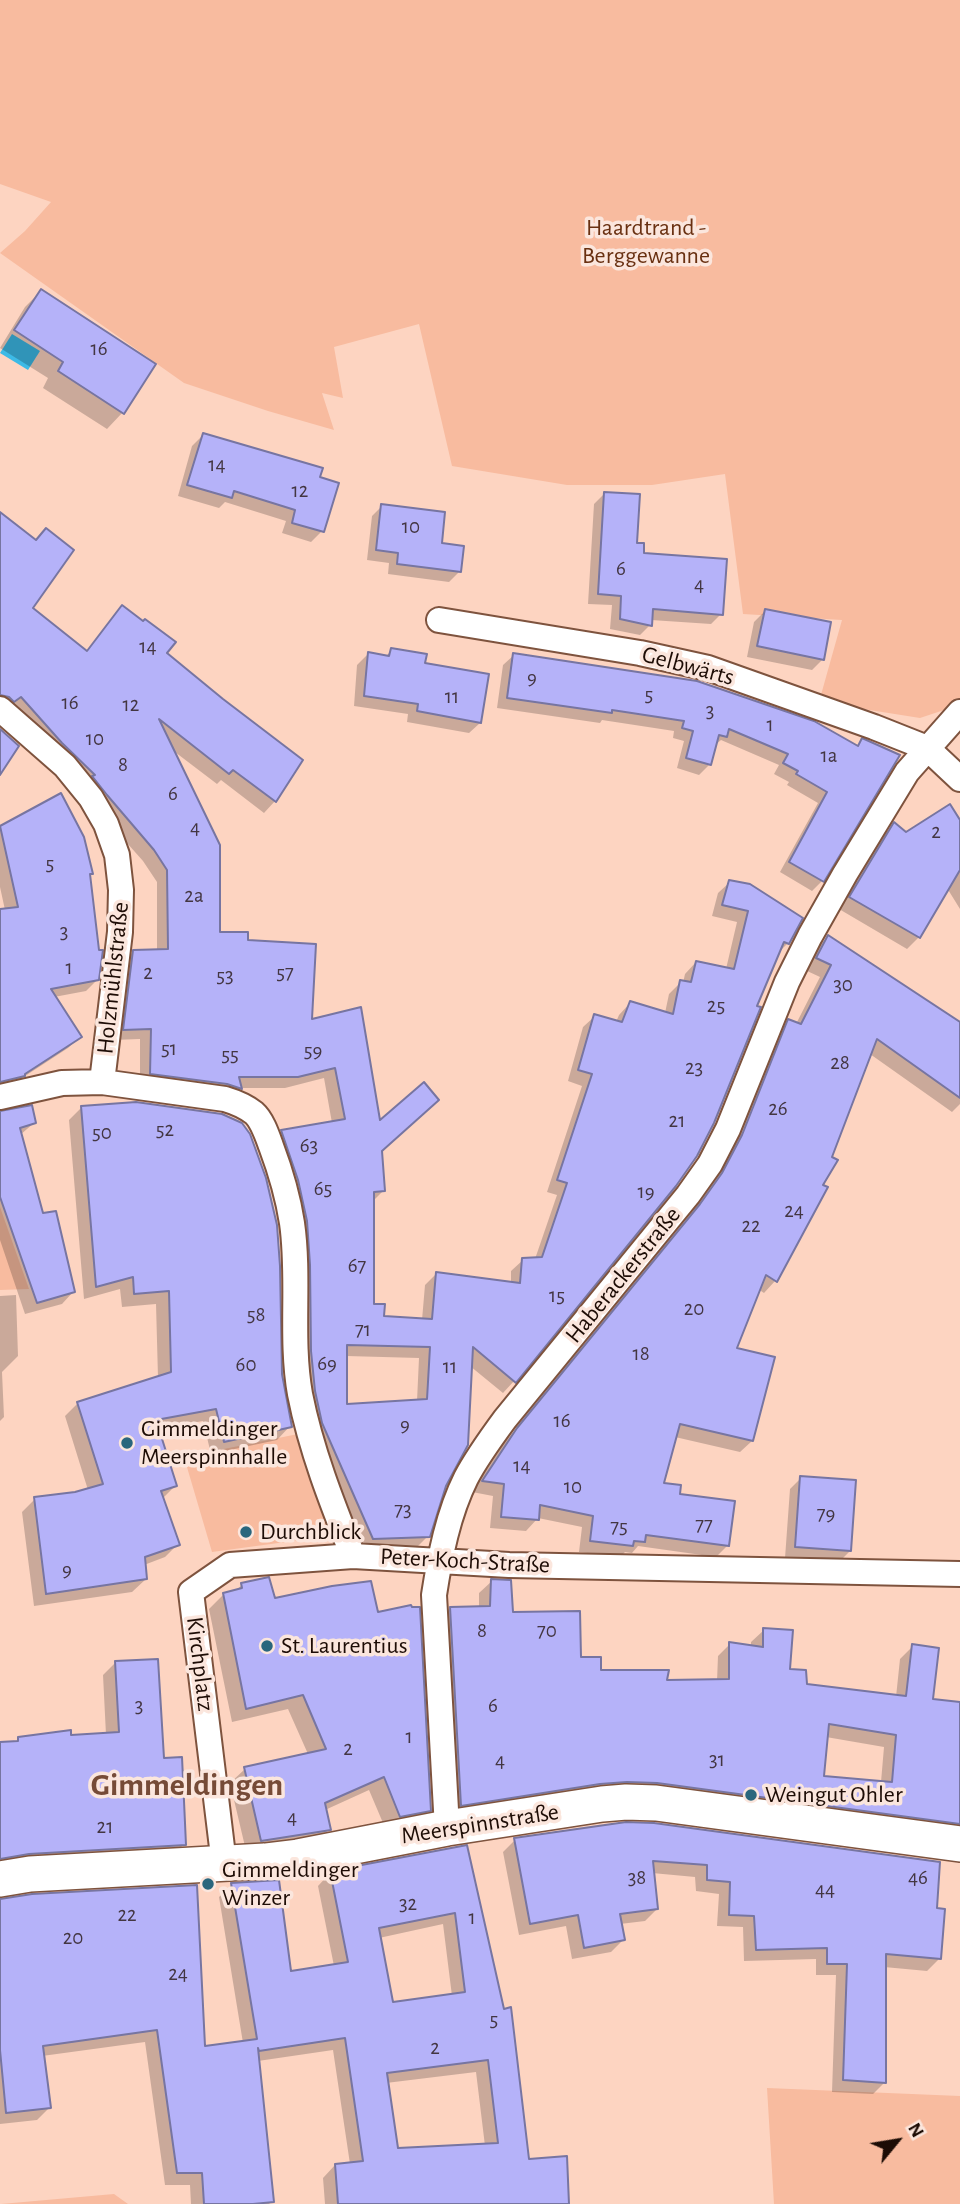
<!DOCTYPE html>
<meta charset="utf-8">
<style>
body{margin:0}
#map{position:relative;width:960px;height:2204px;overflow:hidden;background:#fdd4c1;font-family:"Alegreya Sans",sans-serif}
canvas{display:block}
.north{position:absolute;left:862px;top:2106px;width:70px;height:70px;-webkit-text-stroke:5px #fbe6dd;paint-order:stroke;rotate:60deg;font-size:19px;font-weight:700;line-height:28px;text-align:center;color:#1d0c05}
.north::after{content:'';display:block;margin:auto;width:24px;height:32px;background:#1d0c05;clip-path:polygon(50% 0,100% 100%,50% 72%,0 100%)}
</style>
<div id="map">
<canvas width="960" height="2204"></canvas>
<div class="north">N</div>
</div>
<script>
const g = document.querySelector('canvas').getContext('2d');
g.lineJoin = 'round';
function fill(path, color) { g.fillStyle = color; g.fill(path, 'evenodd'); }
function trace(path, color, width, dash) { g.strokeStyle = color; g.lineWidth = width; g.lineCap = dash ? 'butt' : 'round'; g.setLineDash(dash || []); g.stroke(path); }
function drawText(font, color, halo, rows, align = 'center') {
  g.font = font + ' "Alegreya Sans",sans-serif'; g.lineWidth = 7; g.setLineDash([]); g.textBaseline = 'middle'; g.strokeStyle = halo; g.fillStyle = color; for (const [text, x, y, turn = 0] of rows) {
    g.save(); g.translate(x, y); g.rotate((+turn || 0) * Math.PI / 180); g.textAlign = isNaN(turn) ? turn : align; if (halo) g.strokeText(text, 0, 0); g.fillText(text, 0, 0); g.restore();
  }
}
const green = new Path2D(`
 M0 0H960V699L944 710 920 718 819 702 842 620 743 614 725 474 652 485H567L452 466 419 324 334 347 343 398 322 393 334 430 268 411 184 383 0 253 25 231 51 202 0 184Z
 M0 1207 29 1289 0 1290Z
 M298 1434 330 1536 212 1552 184 1457Z
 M767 2088 960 2096V2204H774Z
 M114 2194 128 2204H1Z`);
const water = new Path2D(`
 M12 334 40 351 28 370 0 353Z`);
const shadow = new Path2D(`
 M41 291 123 412 107 429 43 388 48 378 0 348 25 307Z
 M203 435 337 484 322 531 311 542 282 533 286 521 225 502 219 508 178 496 192 446Z
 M604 494 642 554 721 614 711 624 651 620 650 625 640 635 610 629 612 605 588 604 594 504Z
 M382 506 440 544 459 572 449 582 388 574 389 563 367 560 372 516Z
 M0 591 30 609 86 652 111 619 122 608 165 653 222 700 300 760 275 801 264 813 221 780 217 784 171 749 218 933 246 942 310 1022 380 1151 383 1191 373 1201 372 1306 382 1318 422 1320 425 1285 437 1273 511 1283V1271L523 1260 535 1259 557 1195 547 1192 582 1086 568 1081 583 1027 595 1016 616 1022 619 1015 630 1003 665 1013 669 994 681 982 683 983 685 974 696 962 726 969 737 922 712 916 718 893 730 882 788 943 776 955 514 1381 503 1393 470 1366 444 1486 428 1536 417 1547 362 1549 311 1435 270 1143 282 1132 332 1123 324 1078 285 1088H241L229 1100 140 1085V1039L113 1040 122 963 134 951H157V882L143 861 95 807 0 711ZM346 1356 419 1358 417 1401 346 1406Z
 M765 611 823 659 812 670 747 657 754 622Z
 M392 650 423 665 480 723 469 733 407 722 408 714 354 706 357 665 368 654 385 657Z
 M514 655 856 747 862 740 822 881 812 891 780 872 818 803 787 785 789 782 774 774 779 765 721 740 714 746 710 764 699 775 677 768 684 741 673 738 674 731 602 720 600 723 497 708 503 665Z
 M61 795 88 876 98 979 86 991 54 997 80 1037 68 1048 19 1080 12 1087 0 1090V911L5 910 0 887V828Z
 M960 823V909L947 888 919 937 907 949 839 909 882 836 894 825 906 834Z
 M828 937 960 1024V1104L952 1112 870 1054 821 1185 826 1188 775 1281 764 1293 758 1289 735 1350 752 1441 740 1452 675 1437 662 1484 678 1495 728 1545 716 1557 638 1546 632 1553 625 1552 620 1557 579 1552 582 1527 538 1518 526 1531 490 1528 493 1496 472 1492 505 1442 688 1218 711 1186 731 1148 777 1032 789 1021 796 1024 820 977 805 970 816 948Z
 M82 1107 281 1374 290 1426 277 1440 211 1454 203 1421 157 1429 175 1486 162 1499 178 1544 165 1557 144 1565 146 1579 132 1592 34 1606 22 1512 35 1499 88 1490 65 1416 78 1403 158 1378 156 1304 122 1307 120 1289 84 1299 69 1120Z
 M0 1112 34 1123 20 1135 41 1215 73 1292 62 1304 25 1314 0 1240Z
 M16 1295 18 1356 2 1372 4 1417 0 1421V1296Z
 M801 1478 850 1551 839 1562 785 1558 790 1489Z
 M492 1581 511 1614 599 1672 665 1682 717 1681 718 1656 730 1644 751 1647V1642L764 1630 788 1671 805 1686 896 1697 900 1659 913 1646 931 1701 960 1704V1825L949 1836 643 1795 449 1817 438 1621 450 1608H479V1593ZM826 1737 884 1747 881 1782 822 1778Z
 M242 1585 274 1600 429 1810 415 1825 386 1830 369 1790 325 1810 329 1829 315 1844 247 1855 230 1783 245 1769 308 1754 288 1709 232 1722 209 1609 224 1594 234 1592Z
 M115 1663 163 1760 184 1844 172 1857 0 1868V1758L19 1738 106 1735 103 1675Z
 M605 1826 935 1910 939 1959 927 1971 884 1967 885 2082 873 2094 832 2092 836 1975H816V1959L744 1961 743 1927 717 1926 719 1894 696 1891 695 1877 652 1873 657 1909 645 1921 620 1924 623 1940 611 1952 572 1959 566 1926 519 1935 503 1852 515 1840Z
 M466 1847 527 2161 567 2204H325L323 2178 335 2165 350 2164 333 2050 258 2061 272 2201 269 2204H191L190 2185H165L145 2042 42 2056 49 2108 37 2120 0 2124V1900L203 2048 243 2043 219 1897 232 1885 289 1973 334 1966 318 1886 330 1873ZM443 1924 452 1996 392 2004 379 1938ZM476 2072 485 2146 396 2150 386 2083Z`);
const building = new Path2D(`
 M41 289 156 364 124 414 58 371 63 362 14 330Z
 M203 433 323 468 320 477 339 483 324 532 292 523 295 510 234 491 232 498 187 485Z
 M604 492 640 494 637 543H644V553L727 559 723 615 653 609 652 626 620 619 621 596 598 594Z
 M381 504 445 512 442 543 464 546 461 572 397 564 398 553 376 550Z
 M0 512 36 540 46 528 74 550 33 608 87 651 122 605 143 621 145 619 176 642 167 653 223 699 303 760 276 802 233 770 229 774 159 719 220 845V932H248V940L316 944 312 1019 361 1007 380 1120 424 1082 439 1100 382 1151 385 1191 374 1192V1304H385L384 1316 432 1319 436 1272 520 1283 522 1258 542 1257 567 1183 557 1180 592 1074 578 1070 594 1014 622 1022 630 1001 673 1014 680 980 691 982 696 961 734 969 748 911 722 905 729 880 750 884 803 918 789 944 784 942 757 1006 761 1007 714 1123 697 1156 676 1186 516 1383 473 1347 468 1445 446 1486 430 1537 373 1539 322 1423 315 1391 311 1351 310 1265 307 1221 298 1180 281 1130 345 1119 335 1068 298 1077H239L242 1089 227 1084 150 1074 151 1029 123 1030 133 950 168 949 167 870 154 850 107 795 92 776 95 775 62 743 21 697 14 702 9 697 0 695ZM347 1345 430 1347 427 1399 347 1404Z
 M765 609 831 622 824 660 757 646Z
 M391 648 427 654 425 663 489 674 481 723 417 711 418 704 364 696 368 652 389 656Z
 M513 653 697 681 814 721 858 746 862 738 900 755 824 882 789 862 827 792 796 774 798 771 783 763 788 754 729 729 727 737 719 735 711 765 686 758 693 731 682 728 684 721 612 710V713L507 698Z
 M0 729 19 746 0 775Z
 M61 793 84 837 93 874H90L99 950H103L99 980 51 989 82 1037 25 1074V1076L0 1082V909L18 907 0 826Z
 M950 804 960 820V870L920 938 849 897 894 822 906 832Z
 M828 935 960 1022V1098L877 1039 832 1157 838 1160 823 1185 828 1187 777 1282 766 1275 737 1348 775 1357 753 1441 680 1424 664 1483 681 1485 680 1494 735 1501 729 1546 646 1535 645 1542 634 1541 633 1546 590 1541 593 1516 540 1505 539 1520 501 1517 504 1484 482 1481 517 1428 700 1204 722 1173 742 1135 788 1019 801 1024 831 965 816 958Z
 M136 1102 222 1114 242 1123 250 1134 266 1178 277 1225 280 1266 282 1374 292 1427 224 1442 216 1409 156 1420 177 1486 161 1491 180 1545 145 1557 147 1579 46 1594 34 1497 75 1492 103 1484 77 1402 171 1372 169 1291 134 1294 133 1277 96 1287 81 1106Z
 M32 1105 36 1123 20 1128 43 1213 56 1211 75 1292 37 1303 0 1197V1111Z
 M800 1476 856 1480 851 1551 795 1547Z
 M269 1577 275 1598 332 1586 371 1581 378 1612 411 1605 412 1607H420L431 1811 400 1817 384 1777 325 1803 331 1830 261 1841 244 1767 326 1749 303 1695 246 1709 223 1593 242 1588 241 1583Z
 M491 1579 511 1580 513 1612 580 1611 581 1657H601V1670H669L667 1680 729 1679V1642L763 1647V1628L793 1630 790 1669 806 1670 807 1684 906 1696 912 1644 939 1648 933 1699 960 1702V1824L657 1783 627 1782 600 1784 461 1806 450 1607 490 1606ZM829 1724 896 1735 892 1782 824 1776Z
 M158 1659 164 1758 182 1757 186 1845 29 1854 0 1859V1742L18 1741V1737L71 1730V1735L119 1732 115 1661Z
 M626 1822 654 1823 940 1862 937 1908 945 1909 941 1959 886 1954V2083L843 2080 847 1964H827V1948L756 1950 754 1916 729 1915 730 1882 707 1880V1865L653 1861 658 1909 620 1914 625 1940 584 1948 578 1915 530 1924 514 1838Z
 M467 1845 504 2009 511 2007 529 2159 567 2156 569 2204H338L335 2164 363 2161 345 2038 259 2051 258 2048 274 2202 253 2204H204L202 2173H177L157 2030 43 2046 51 2108 6 2113 0 2050V1899L32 1894 197 1885 205 2046 257 2039 231 1883 279 1880 291 1971 348 1962 330 1871ZM455 1913 465 1992 393 2002 379 1928ZM488 2060 498 2143 398 2148 387 2073Z`);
const street = new Path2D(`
 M439 620 640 653 708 668 874 727 927 748 960 779
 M0 709 65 766 91 798 106 824 117 855 121 890 120 932 102 1082
 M0 1097 62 1083 102 1082 225 1099C235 1102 245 1106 254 1113 262 1120 267 1135 271 1146 280 1170 288 1197 292 1223 300 1279 290 1338 300 1394 311 1450 332 1503 353 1556
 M447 1828 434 1595C440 1556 448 1514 466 1478 477 1457 491 1438 505 1419L688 1195 710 1164 728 1129 787 982 810 936 845 874 907 772 960 712
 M224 1864 191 1592 230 1565 353 1556 509 1565 960 1574`);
const secondary = new Path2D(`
 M0 1879 30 1874 265 1861 298 1857 447 1828 602 1804 626 1802 656 1803 960 1844`);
const markers = [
 [127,1443,7,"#29667d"],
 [246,1532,7,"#29667d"],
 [267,1646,7,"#29667d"],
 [751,1795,7,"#29667d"],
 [208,1884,7,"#29667d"]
];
const numberNames = [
 ["16",99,349],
 ["14",217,465],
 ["12",300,491],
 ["10",411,527],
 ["6",621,569],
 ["4",699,585],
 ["14",148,647],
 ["9",532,678],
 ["5",649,695],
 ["11",452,697],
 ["16",70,703],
 ["12",131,705],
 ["3",710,711],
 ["1",770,725],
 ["10",95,739],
 ["1a",829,756],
 ["8",123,765],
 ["6",173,794],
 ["4",195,828],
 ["2",936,832],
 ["5",50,864],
 ["2a",194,896],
 ["3",64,932],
 ["1",69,968],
 ["2",148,973],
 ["57",285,973],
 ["53",225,976],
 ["30",843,985],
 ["25",716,1006],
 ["51",169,1049],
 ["59",313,1051],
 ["55",230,1055],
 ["28",840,1063],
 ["23",694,1068],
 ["26",778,1109],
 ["21",677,1121],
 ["52",165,1130],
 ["50",102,1133],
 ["63",309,1146],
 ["65",323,1189],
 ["19",646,1192],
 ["24",794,1211],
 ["22",751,1226],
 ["67",357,1266],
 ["15",557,1296],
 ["20",694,1309],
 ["58",256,1315],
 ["71",363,1330],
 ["18",641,1354],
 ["69",327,1364],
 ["60",246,1365],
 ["11",450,1367],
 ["16",562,1421],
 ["9",405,1425],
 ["14",522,1466],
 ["10",573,1487],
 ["73",403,1510],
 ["79",826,1514],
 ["77",704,1525],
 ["75",619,1527],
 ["9",67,1570],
 ["8",482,1631],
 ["70",547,1631],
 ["3",139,1706],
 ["6",493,1706],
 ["1",409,1737],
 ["2",348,1749],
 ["31",717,1760],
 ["4",500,1761],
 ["4",292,1818],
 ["21",105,1827],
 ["38",637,1878],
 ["46",918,1878],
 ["44",825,1890],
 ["32",408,1904],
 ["22",127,1915],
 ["1",472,1918],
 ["20",73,1938],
 ["24",178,1974],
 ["5",494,2020],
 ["2",435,2048]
];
const parkNames = [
 ["Haardtrand -",646,228],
 ["Berggewanne",646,256]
];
const streetNames = [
 ["Gelbwärts",688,666,15],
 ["Holzmühlstraße",113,978,-84],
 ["Haberackerstraße",623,1275,-51],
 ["Peter-Koch-Straße",465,1561,3],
 ["Kirchplatz",200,1664,83],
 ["Meerspinnstraße",480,1824,-9]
];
const poiNames = [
 ["Gimmeldinger",141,1429],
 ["Meerspinnhalle",141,1457],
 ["Durchblick",260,1532],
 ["St. Laurentius",281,1646],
 ["Weingut Ohler",765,1795],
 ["Gimmeldinger",222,1870],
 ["Winzer",222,1898]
];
const districtNames = [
 ["Gimmeldingen",187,1785]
];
fill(green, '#f8bb9f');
fill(water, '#3dbae6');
fill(shadow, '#0003');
fill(building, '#b5b2f9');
trace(building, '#7775a1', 2);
trace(street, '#7e533e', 28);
trace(secondary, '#7e533e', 38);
trace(street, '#fff', 24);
trace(secondary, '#fff', 35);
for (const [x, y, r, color] of markers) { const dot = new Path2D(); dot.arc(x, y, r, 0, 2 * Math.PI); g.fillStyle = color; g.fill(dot); trace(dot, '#fbe6dd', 2.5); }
drawText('21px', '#433642', null, numberNames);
drawText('24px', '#693011', '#fbe6dd', parkNames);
drawText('24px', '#1d0c05', '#fbe6dd', streetNames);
drawText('24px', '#1d0c05', '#fbe6dd', poiNames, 'left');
drawText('bold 32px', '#764b37', '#fbe6dd', districtNames);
</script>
